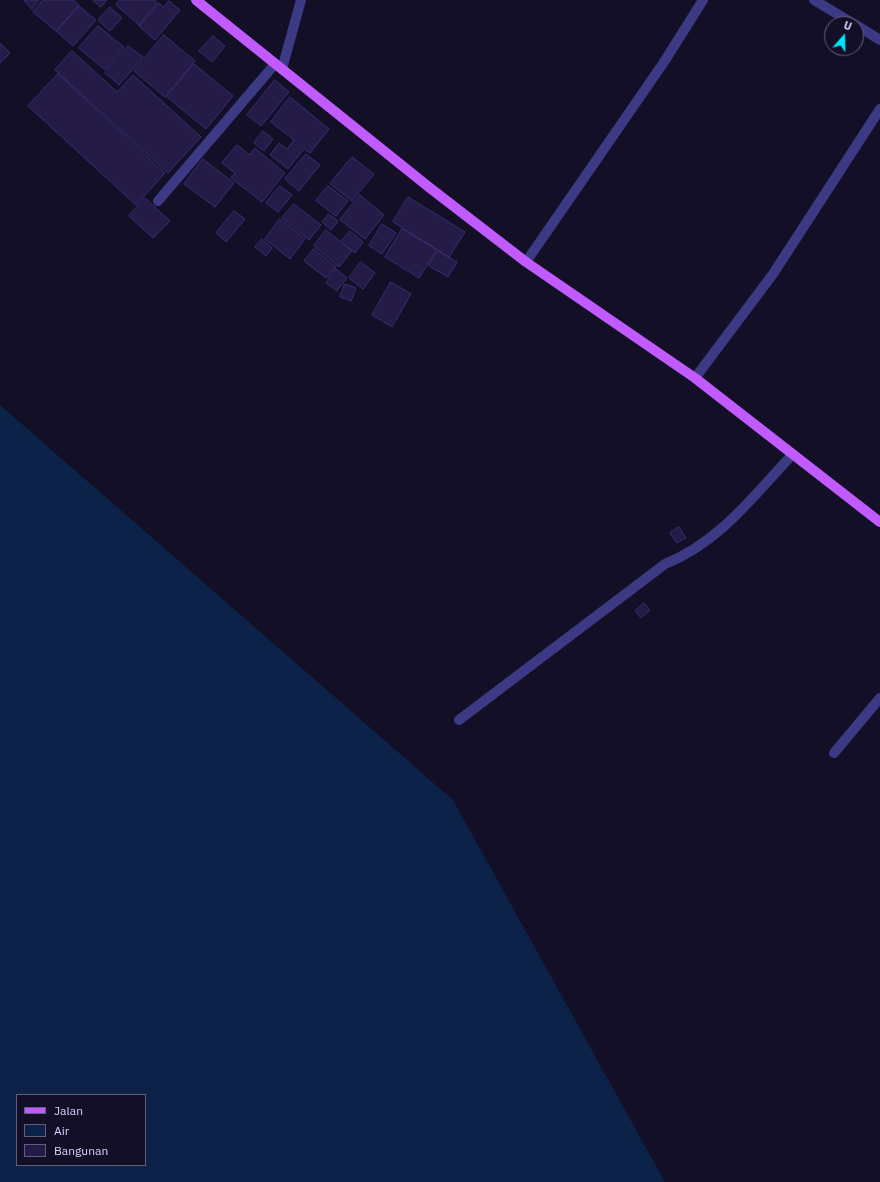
<!DOCTYPE html>
<style>
body{margin:0}
#map{position:relative;width:880px;height:1182px;overflow:hidden;background:#130f26;font-family:"IBM Plex Sans",sans-serif}
canvas{display:block}
.legend{position:absolute;left:16px;top:1094px;width:130px;height:72px;box-sizing:border-box;background:#130f26;border:1px solid #625e7d;margin:0;padding:5px 7px;list-style:none;font-size:12px;color:#d9d4ff}
.legend li{display:flex;align-items:center;gap:8px;height:20px}
.legend b{width:20px;border:1px solid #625e7d}
.north{position:absolute;left:824px;top:16px;width:40px;height:40px;box-sizing:border-box;background:#130f26;border:1px solid #625e7d;border-radius:50%;rotate:20deg;font-size:11px;font-weight:700;line-height:16px;text-align:center;color:#d9d4ff}
.north::after{content:'';display:block;margin:auto;width:14px;height:18px;background:#00e5ff;clip-path:polygon(50% 0,100% 100%,50% 72%,0 100%)}
</style>
<div id="map">
<canvas width="880" height="1182"></canvas>
<ul class="legend">
<li><b style="height:5px;background:#c25bff"></b>Jalan</li>
<li><b style="height:11px;background:#0c2248"></b>Air</li>
<li><b style="height:11px;background:#241b47"></b>Bangunan</li>
</ul>
<div class="north">U</div>
</div>
<script>
const g = document.querySelector('canvas').getContext('2d');
g.lineJoin = 'round';
function fill(path, color) { g.fillStyle = color; g.fill(path, 'evenodd'); }
function trace(path, color, width, dash) { g.strokeStyle = color; g.lineWidth = width; g.lineCap = dash ? 'butt' : 'round'; g.setLineDash(dash || []); g.stroke(path); }
const water = new Path2D(`
 M0 405 453 800 665 1182H0ZM17 1095H145V1165H17Z`);
const building = new Path2D(`
 M24 0H39L32 9Z
 M43 0H73L79 5 56 31 33 12Z
 M93 0H107L101 7Z
 M120 0H155L157 3 139 25 116 5Z
 M169 1 180 10 155 40 139 26 159 3 163 7Z
 M79 6 96 20 73 46 57 32Z
 M110 7 122 18 110 31 98 20Z
 M98 26 124 47 105 70 79 48Z
 M164 35 195 61 165 97 134 71Z
 M213 36 225 46 212 62 199 51Z
 M0 43 10 53 0 63Z
 M128 46 143 57 119 85 105 73Z
 M72 51 117 92 133 75 201 137 168 173 55 70Z
 M194 64 233 96 206 129 167 97Z
 M58 74 165 173 136 205 28 106Z
 M275 80 289 92 261 126 247 115Z
 M290 97 329 129 310 153 304 149 288 169 270 155 279 143 287 149 294 140 271 122Z
 M263 131 273 139 264 151 254 143Z
 M237 145 250 155 255 148 285 173 262 202 231 178 235 173 222 163Z
 M306 154 320 165 299 191 285 179Z
 M352 157 374 174 352 201 330 184Z
 M203 159 234 183 215 207 184 184Z
 M280 186 292 195 278 212 266 203Z
 M328 186 348 201 336 216 316 201Z
 M360 195 384 215 365 239 340 220Z
 M408 197 465 232 449 257 393 222Z
 M145 198 170 221 153 238 129 216Z
 M294 204 321 225 309 240 282 218Z
 M234 211 245 219 226 242 216 233Z
 M329 214 338 221 331 230 322 222Z
 M280 219 305 239 290 259 265 239Z
 M382 224 396 233 382 254 369 246Z
 M402 229 437 250 419 278 385 257Z
 M326 230 352 251 339 267 314 246Z
 M350 231 363 242 355 253 341 242Z
 M262 239 272 248 266 256 255 247Z
 M314 249 336 267 326 278 304 261Z
 M438 251 457 262 448 277 429 266Z
 M361 262 375 273 363 289 349 278Z
 M336 269 347 278 337 291 326 283Z
 M391 282 411 294 392 327 372 315Z
 M345 284 356 288 351 301 340 297Z
 M679 527 686 538 677 543 670 533Z
 M644 603 650 610 641 618 635 611Z`);
const minor = new Path2D(`
 M814 0 854 24
 M856 25 880 40
 M282 69 301 0
 M158 201 275 64
 M526 262 664 62 703 0
 M695 378 773 274 880 109
 M459 720 665 564C720 542 753 496 793 454
 M834 753 880 698`);
const major = new Path2D(`
 M196 0 430 188 526 262 695 378 880 522`);
fill(water, '#0c2248');
fill(building, '#241b47');
trace(building, '#3b2d73', 1);
trace(minor, '#3d3a85', 10);
trace(major, '#c25bff', 10);
</script>
